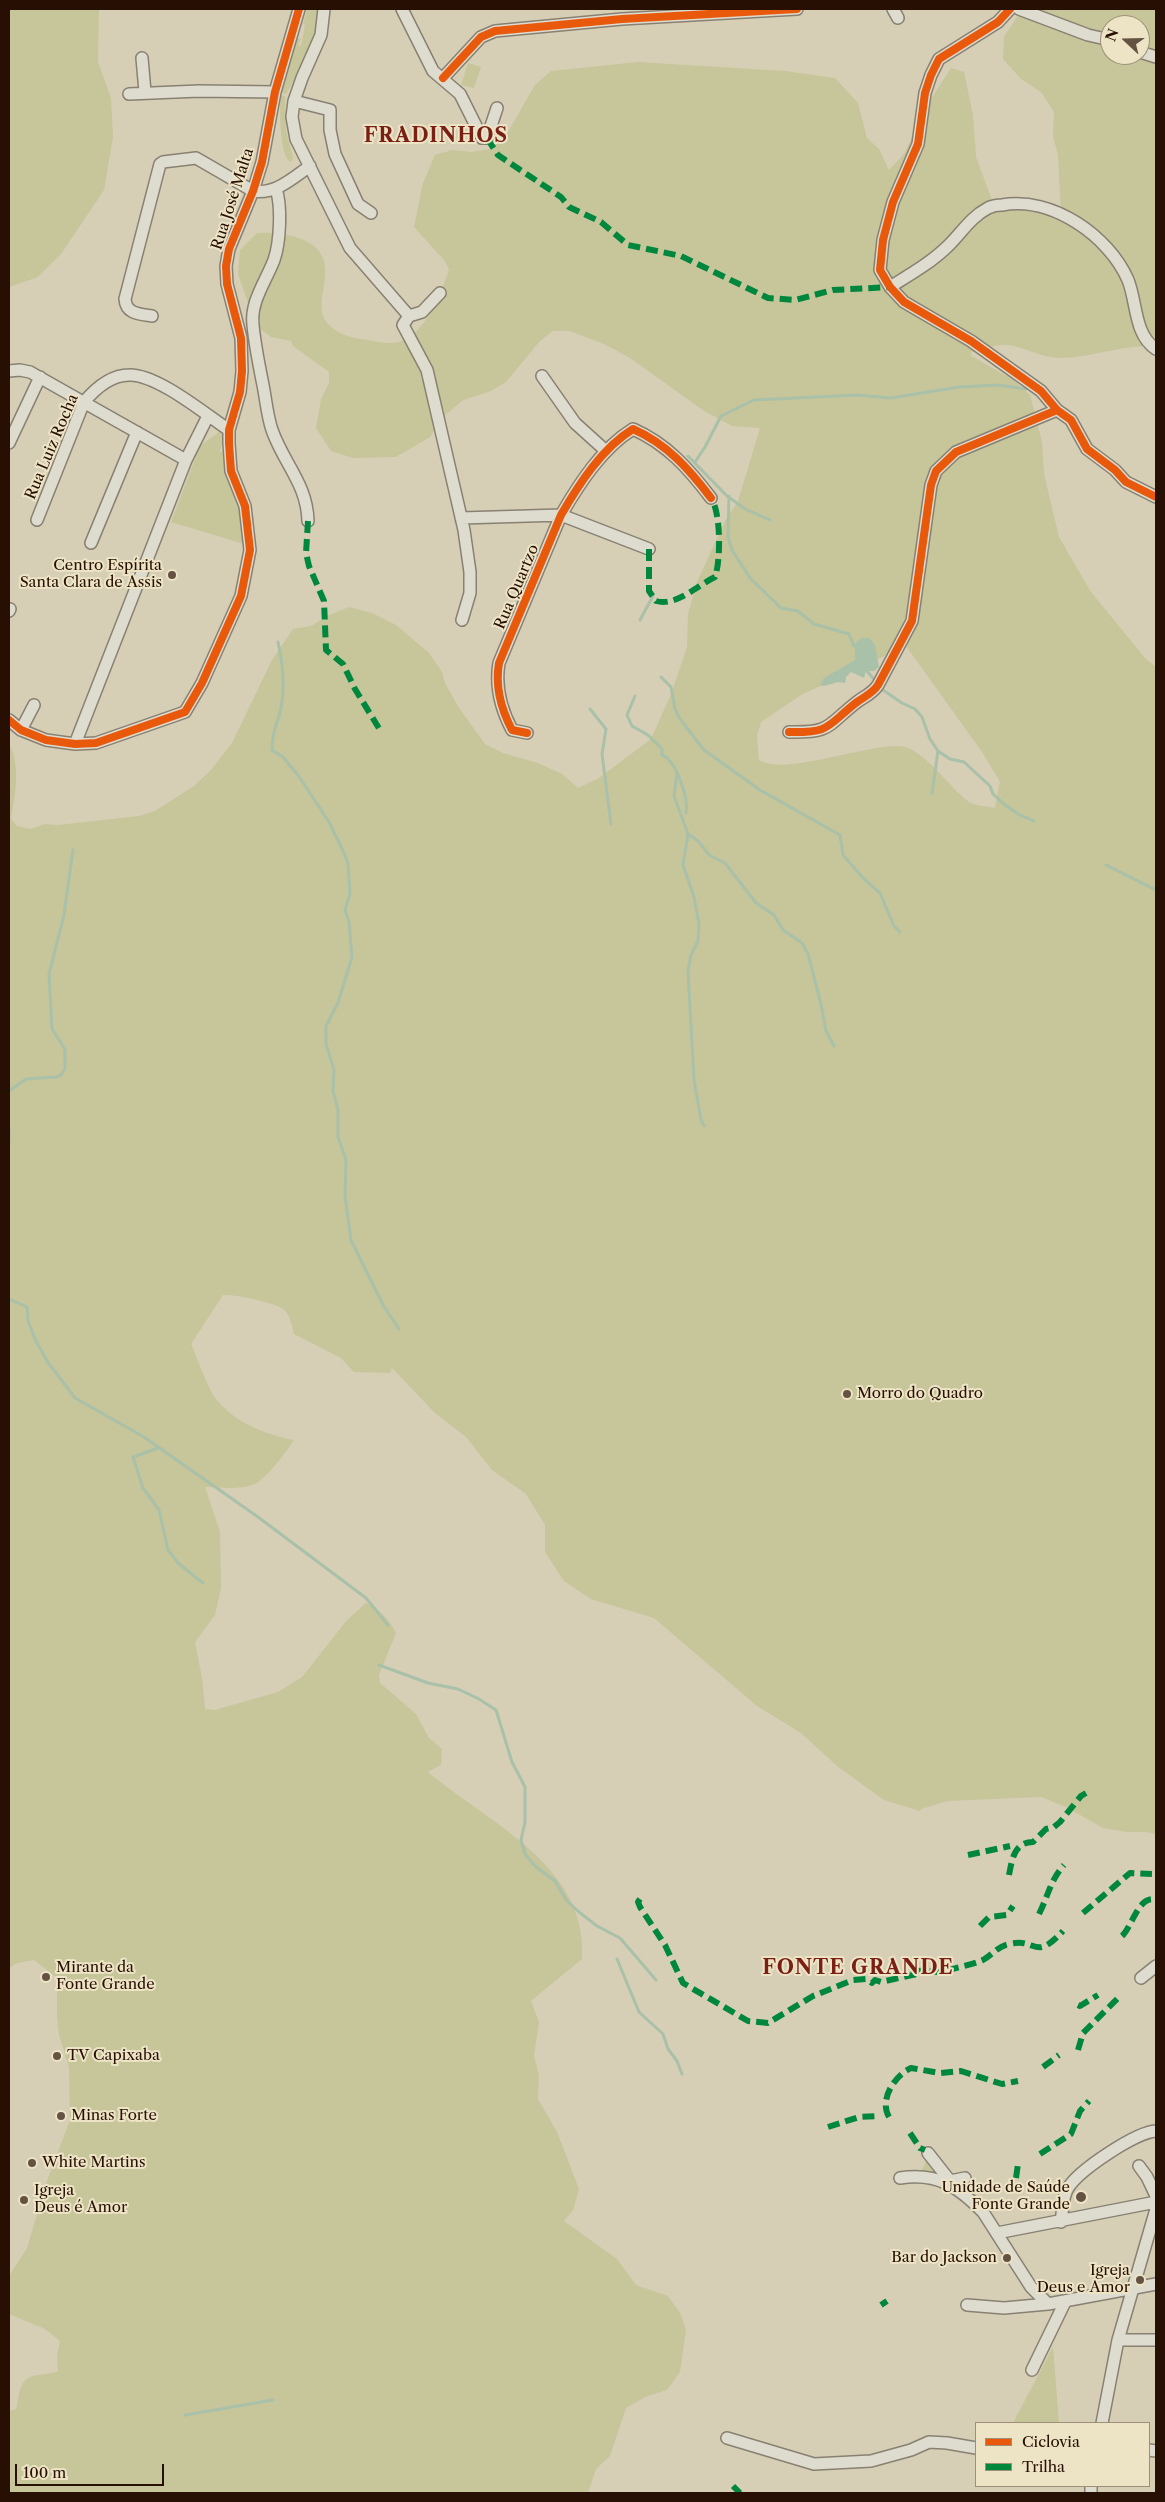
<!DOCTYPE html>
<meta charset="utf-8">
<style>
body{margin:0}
#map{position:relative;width:1165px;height:2502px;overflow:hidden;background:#d6cfb6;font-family:"Libre Caslon Text",serif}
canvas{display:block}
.frame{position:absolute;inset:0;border:10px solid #270f03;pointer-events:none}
.legend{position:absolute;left:975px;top:2422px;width:175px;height:65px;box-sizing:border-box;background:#ede4c6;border:1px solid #9e8f78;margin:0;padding:6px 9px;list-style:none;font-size:15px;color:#270f03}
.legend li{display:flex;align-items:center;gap:10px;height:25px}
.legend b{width:25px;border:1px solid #9e8f78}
.north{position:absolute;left:1100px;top:15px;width:50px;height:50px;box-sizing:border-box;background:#ede4c6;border:1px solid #9e8f78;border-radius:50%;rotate:291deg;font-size:14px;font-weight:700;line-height:20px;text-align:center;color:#270f03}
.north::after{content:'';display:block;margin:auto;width:18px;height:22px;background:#645242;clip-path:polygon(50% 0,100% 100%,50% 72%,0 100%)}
.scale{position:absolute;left:15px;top:2464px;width:149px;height:22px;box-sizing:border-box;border:2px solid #270f03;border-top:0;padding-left:6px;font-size:15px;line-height:18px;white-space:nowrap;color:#270f03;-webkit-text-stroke:4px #ede4c6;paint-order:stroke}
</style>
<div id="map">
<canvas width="1165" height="2502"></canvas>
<div class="frame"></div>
<ul class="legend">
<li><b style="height:6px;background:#e8590c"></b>Ciclovia</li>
<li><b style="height:6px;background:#00873e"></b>Trilha</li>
</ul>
<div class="north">N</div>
<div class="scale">100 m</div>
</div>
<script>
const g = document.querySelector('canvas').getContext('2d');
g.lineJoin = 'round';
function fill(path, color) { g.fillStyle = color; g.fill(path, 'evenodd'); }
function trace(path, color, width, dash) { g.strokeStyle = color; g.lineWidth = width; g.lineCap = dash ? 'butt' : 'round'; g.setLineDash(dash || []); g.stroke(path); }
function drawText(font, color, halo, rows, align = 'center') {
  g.font = font + ' "Libre Caslon Text",serif'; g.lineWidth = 4; g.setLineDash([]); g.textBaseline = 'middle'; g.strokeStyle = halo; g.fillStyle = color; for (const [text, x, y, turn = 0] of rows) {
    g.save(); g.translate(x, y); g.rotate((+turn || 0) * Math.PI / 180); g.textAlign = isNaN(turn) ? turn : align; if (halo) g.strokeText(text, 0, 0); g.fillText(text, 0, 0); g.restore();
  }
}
const green = new Path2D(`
 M9 9H99L98 62 111 98 113 137 104 190 61 254 38 277 9 287Z
 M307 9H319L321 25 300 70 286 94 281 93 297 38 301 39 298 45 301 46 305 25 303 24Z
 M1022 9H1156V347C1127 343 1092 358 1061 358 1042 358 1027 348 1009 345 998 343 982 350 971 352L972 354 970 355 1012 379 1030 395 1042 442 1044 474 1059 537 1091 592 1146 659 1156 667V1835L1147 1832H1127L1103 1828 1066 1807 1041 1797 948 1801 921 1809 920 1811 884 1800 837 1766 801 1733 757 1706 654 1618 591 1599 564 1581 545 1552V1525L526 1494 492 1470 466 1437 435 1413 392 1368 390 1373 354 1372 341 1358 294 1334C292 1326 290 1314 283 1309 273 1302 234 1294 223 1295L191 1344C198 1360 204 1378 212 1393 228 1420 265 1435 294 1440 286 1452 265 1481 252 1485 236 1490 220 1487 205 1487L220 1532 221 1588 215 1615 195 1642 202 1678 205 1709 215 1710 278 1692 302 1677 347 1620 366 1603C380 1610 389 1619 396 1633L379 1675 380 1683 416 1714 429 1738 442 1749 441 1765 428 1772C487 1822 589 1866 582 1959L531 2001 539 2022 534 2056 539 2075 538 2099 557 2132 579 2189 573 2210 564 2221 617 2259 636 2285 668 2296 680 2313 686 2330 680 2372 667 2390 645 2397 626 2408 610 2456 596 2469 588 2493H9V2411L16 2409C19 2401 18 2392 22 2385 29 2371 46 2377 58 2371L57 2355 60 2341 45 2329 9 2314V2276L27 2248 47 2181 70 2120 69 2067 59 2035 57 2016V1978L34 1960 17 1963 9 1968V744C21 764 15 797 11 819L17 826 30 829 45 824 58 825 139 816 155 811 194 786 211 770 232 743 272 660 293 629 311 626 327 616 349 607 372 613 396 625 429 653 442 672 445 683 459 708 485 744 503 753 538 763 562 774 578 788 599 778 651 739 671 694 687 647 688 614 697 582 725 521 738 501 760 428 732 426 704 411 630 358 606 345 570 331H553L540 341 506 382 491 391 463 400 444 416 430 437 396 457 353 458 331 451 316 428 321 399 329 383V372L293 346 291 341 271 337 256 326 238 274 240 250 257 233C274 232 305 235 318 250 337 272 311 304 327 323 338 335 352 338 368 340 378 342 392 345 402 341 428 329 441 294 449 269L443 259 414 227 423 183 435 155 452 150 472 152 489 149 505 137 535 85 551 71 638 62 785 71 835 78 858 103 867 138 879 149 889 170 904 154 929 102 951 68 964 72 973 115 976 157 993 203 1061 213 1058 155 1053 136 1054 112 1041 92 1021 79 1003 59 1004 37ZM1110 25H1140V55H1110ZM906 646 982 752 1000 782 995 808C987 806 975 806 969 802 949 788 923 746 898 746 865 745 782 776 759 760L757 736 761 722 801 695Z
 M468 63 481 67 474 88 461 85Z
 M280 95 285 96 286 130 293 158 291 162C279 158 280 107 280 95Z
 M219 432 224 434 220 452H225L239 503 244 544 171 522 200 446Z
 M928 2157 942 2176 921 2172Z
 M1053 2347 1059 2423H1013Z`);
const water = new Path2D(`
 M862 638H869L875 645 879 667 874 671H866L864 678 851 672 846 677 845 683 838 682 824 686 820 685 824 678 855 660C856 650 851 644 862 638Z`);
const stream = new Path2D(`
 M688 456 726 495 745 509 770 520
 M695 462 705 447 721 416 754 400 857 395 891 398 959 387 998 385 1026 389
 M729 496 728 537 732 550 750 578 781 608 798 611 814 624 849 634 854 646
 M640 620 653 596
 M278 642C283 664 285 686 281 708 277 726 272 730 272 750L283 757 298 775 329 822 345 855 348 864 350 894 345 910 349 922 352 957 338 1003 326 1026V1044L334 1070 333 1091 338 1110V1137L346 1160 345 1196 351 1240 383 1305 399 1329
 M867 671 883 690 902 703 915 709 922 717 930 739 938 751 950 759 964 762 990 786 993 794 1005 805 1018 814 1034 821
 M661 677 671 687 675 709 680 719 704 750 760 790 840 835 843 855 864 879 880 893 894 926 900 932
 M635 696 627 715 632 726 648 735 662 749V755C676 760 689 799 686 813
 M590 709 606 729 602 754 611 824
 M677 773 674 796 688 834 698 841 709 855 725 863 756 903 774 915 783 930 802 943 808 954 821 1004 826 1031 834 1046
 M932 793 938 751
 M688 834 683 865 694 897 699 924 698 941 691 955 688 971 694 1080 701 1120 704 1126
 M1106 865 1156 890
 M9 1091 26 1079 56 1077 61 1075 65 1069V1049L52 1029 49 974 64 915 73 850
 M9 1129V1142
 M9 1299 27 1307 28 1321 35 1339 47 1361 75 1398 144 1437 258 1517 366 1598 388 1625
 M158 1448 133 1457 143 1488 159 1510 168 1550 178 1563 203 1583
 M379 1665 428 1683 458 1689 479 1699 496 1710 512 1762 525 1787V1822L521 1840 525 1854 535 1866 555 1881 567 1901 579 1912 597 1926 620 1938 656 1980
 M617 1959 639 2012 663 2034 668 2049 677 2061 682 2074
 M185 2415 273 2400`);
const minor = new Path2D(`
 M324 9 321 35 302 78 294 101 292 117 296 139 350 248 409 316 422 312 440 293
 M402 9 433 71 460 94 482 138H487L497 108
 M893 9 898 18
 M1010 9 998 22 939 59 931 75 925 93 918 144 893 202 883 240 880 270 890 287 904 302 971 341 1041 391 1057 410 1071 420 1087 449 1115 470 1126 482 1156 497
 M1019 9 1088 35 1110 40
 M1140 52 1156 57
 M142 58 145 92
 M443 78 481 37 495 31 622 19 797 9
 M129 94 199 91 275 92
 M294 101 330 110V130L335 154 358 204 371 213
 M276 189C282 206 280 243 274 260 266 281 250 302 253 325 255 346 259 365 263 385 266 400 267 415 272 430 284 464 307 484 308 521
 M890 287C911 274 932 262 949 245 962 232 971 217 988 208 992 206 998 205 1002 205 1052 196 1109 236 1128 280 1137 302 1134 335 1156 349
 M152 316C139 314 126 314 125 299L160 164 163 162 196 158 253 191C275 195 293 178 310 166
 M409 316 403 325 427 370 464 530 470 572V593L462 620
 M9 371 20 370 30 372 186 460
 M542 376 575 423 606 451
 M9 443 40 377
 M461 518 561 515 649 549
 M37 520 84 402C95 389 111 375 129 375 157 374 205 414 229 430
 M91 543 137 432
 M9 611 10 609
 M9 720 21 730 46 740 75 744 96 743 185 712 202 683 241 596 250 550 245 506 231 471 229 443V430L240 392 242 371 241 338 227 284 226 266 229 249 253 191 262 162 275 92 299 9
 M21 730 34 705
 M789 732C832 733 826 726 857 702 865 696 872 694 878 685L912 621 931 485 936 471 956 452 1057 410
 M527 733 512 730C501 709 495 686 499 663L561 515C579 484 602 448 633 429 667 444 689 469 711 498
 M75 744 186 460 208 416
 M1141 1978 1156 1966
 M928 2153 954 2186
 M1139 2166 1147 2177 1156 2196
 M900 2178C938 2172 958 2187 983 2212L1031 2287 1048 2304
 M950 2181 965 2178
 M1061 2222C1063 2211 1062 2197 1068 2188 1079 2170 1136 2132 1156 2131
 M997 2233 1156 2202
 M967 2305 1004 2308 1048 2304 1156 2284
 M1118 2340H1156
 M1032 2370 1065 2302
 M1102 2423 1118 2340 1156 2209
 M727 2438 814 2464 871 2461 911 2450 929 2442 947 2443 976 2448
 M1149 2450 1156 2451
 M1091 2493V2486`);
const quiet = new Path2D(`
 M487 138 498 155 561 197 569 207 601 222 628 245 681 256 768 298 795 300 833 290 890 287
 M308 521 306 553 309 566 324 601 326 650 343 664 355 689 380 730
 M649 549V591L656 601C676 607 698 585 715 577 721 560 721 512 711 498
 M968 1855 1010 1846
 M1009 1875C1012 1860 1014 1842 1033 1842L1046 1829 1054 1827 1060 1822 1081 1796 1086 1793
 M640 1899 638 1902 640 1907 665 1945 683 1983 748 2021 768 2023 813 1996 853 1980 866 1979 872 1983 875 1980 881 1982 917 1974
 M1083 1913 1130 1873 1152 1874
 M1039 1914C1048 1896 1051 1879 1064 1865
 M980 1926 989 1917 1007 1915 1013 1906
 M1122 1936C1132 1927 1139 1894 1156 1900
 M912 1974C924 1966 933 1975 946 1971 957 1967 972 1965 983 1960 992 1955 998 1946 1009 1944 1038 1937 1033 1963 1063 1931
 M1078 2005 1080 2006 1098 1995
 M1078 2050 1083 2033 1119 1997 1118 1994
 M1043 2067 1059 2055
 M889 2117C879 2100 894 2076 911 2068L940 2073 961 2071 1002 2084 1018 2081
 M828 2127 859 2117 877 2116
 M910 2133 920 2148 925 2150
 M1040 2154 1071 2134 1080 2111 1089 2101
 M1016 2178 1018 2164
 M881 2305 887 2301
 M733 2486 740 2493`);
const cycleway = new Path2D(`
 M1010 9 998 22 939 59 931 75 925 93 918 144 893 202 883 240 880 270 890 287 904 302 971 341 1041 391 1057 410 1071 420 1087 449 1115 470 1126 482 1156 497
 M443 78 481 37 495 31 622 19 797 9
 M9 720 21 730 46 740 75 744 96 743 185 712 202 683 241 596 250 550 245 506 231 471 229 443V430L240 392 242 371 241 338 227 284 226 266 229 249 253 191 262 162 275 92 299 9
 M789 732C832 733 826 726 857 702 865 696 872 694 878 685L912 621 931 485 936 471 956 452 1057 410
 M527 733 512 730C501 709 495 686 499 663L561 515C579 484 602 448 633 429 667 444 689 469 711 498`);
const markers = [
 [172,575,5,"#645242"],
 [847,1394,5,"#645242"],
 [46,1977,5,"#645242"],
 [57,2056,5,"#645242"],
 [61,2116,5,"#645242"],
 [32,2163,5,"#645242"],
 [1081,2197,6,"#645242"],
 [24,2200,5,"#645242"],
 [1007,2258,5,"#645242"],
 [1140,2280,5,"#645242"]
];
const streetNames = [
 ["Rua José Malta",233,199,-72],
 ["Rua Luiz Rocha",52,447,-67],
 ["Rua Quartzo",517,587,-67]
];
const poiNames = [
 ["Centro Espírita",162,566,"right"],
 ["Santa Clara de Assis",162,583,"right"],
 ["Morro do Quadro",857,1394],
 ["Mirante da",56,1968],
 ["Fonte Grande",56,1985],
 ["TV Capixaba",67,2056],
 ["Minas Forte",71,2116],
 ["White Martins",42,2163],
 ["Unidade de Saúde",1070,2188,"right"],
 ["Fonte Grande",1070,2205,"right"],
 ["Igreja",34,2191],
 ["Deus é Amor",34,2208],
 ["Bar do Jackson",997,2258,"right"],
 ["Igreja",1130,2271,"right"],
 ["Deus e Amor",1130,2288,"right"]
];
const districtNames = [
 ["FRADINHOS",436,136],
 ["FONTE GRANDE",858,1968]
];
fill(green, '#c7c59a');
fill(water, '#a9c0a9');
trace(stream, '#a9c0a9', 3);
trace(minor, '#888172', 14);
trace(minor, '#dedbcf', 11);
trace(quiet, '#00873e', 6, [12, 6]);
trace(cycleway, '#e8590c', 8);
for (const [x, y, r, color] of markers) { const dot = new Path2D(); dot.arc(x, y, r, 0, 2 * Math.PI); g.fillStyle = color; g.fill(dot); trace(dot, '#ede4c6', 2); }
drawText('15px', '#270f03', '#ede4c6', streetNames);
drawText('15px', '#270f03', '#ede4c6', poiNames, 'left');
g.letterSpacing = '1px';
drawText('bold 20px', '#7a1f14', '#ede4c6', districtNames);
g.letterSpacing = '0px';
</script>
